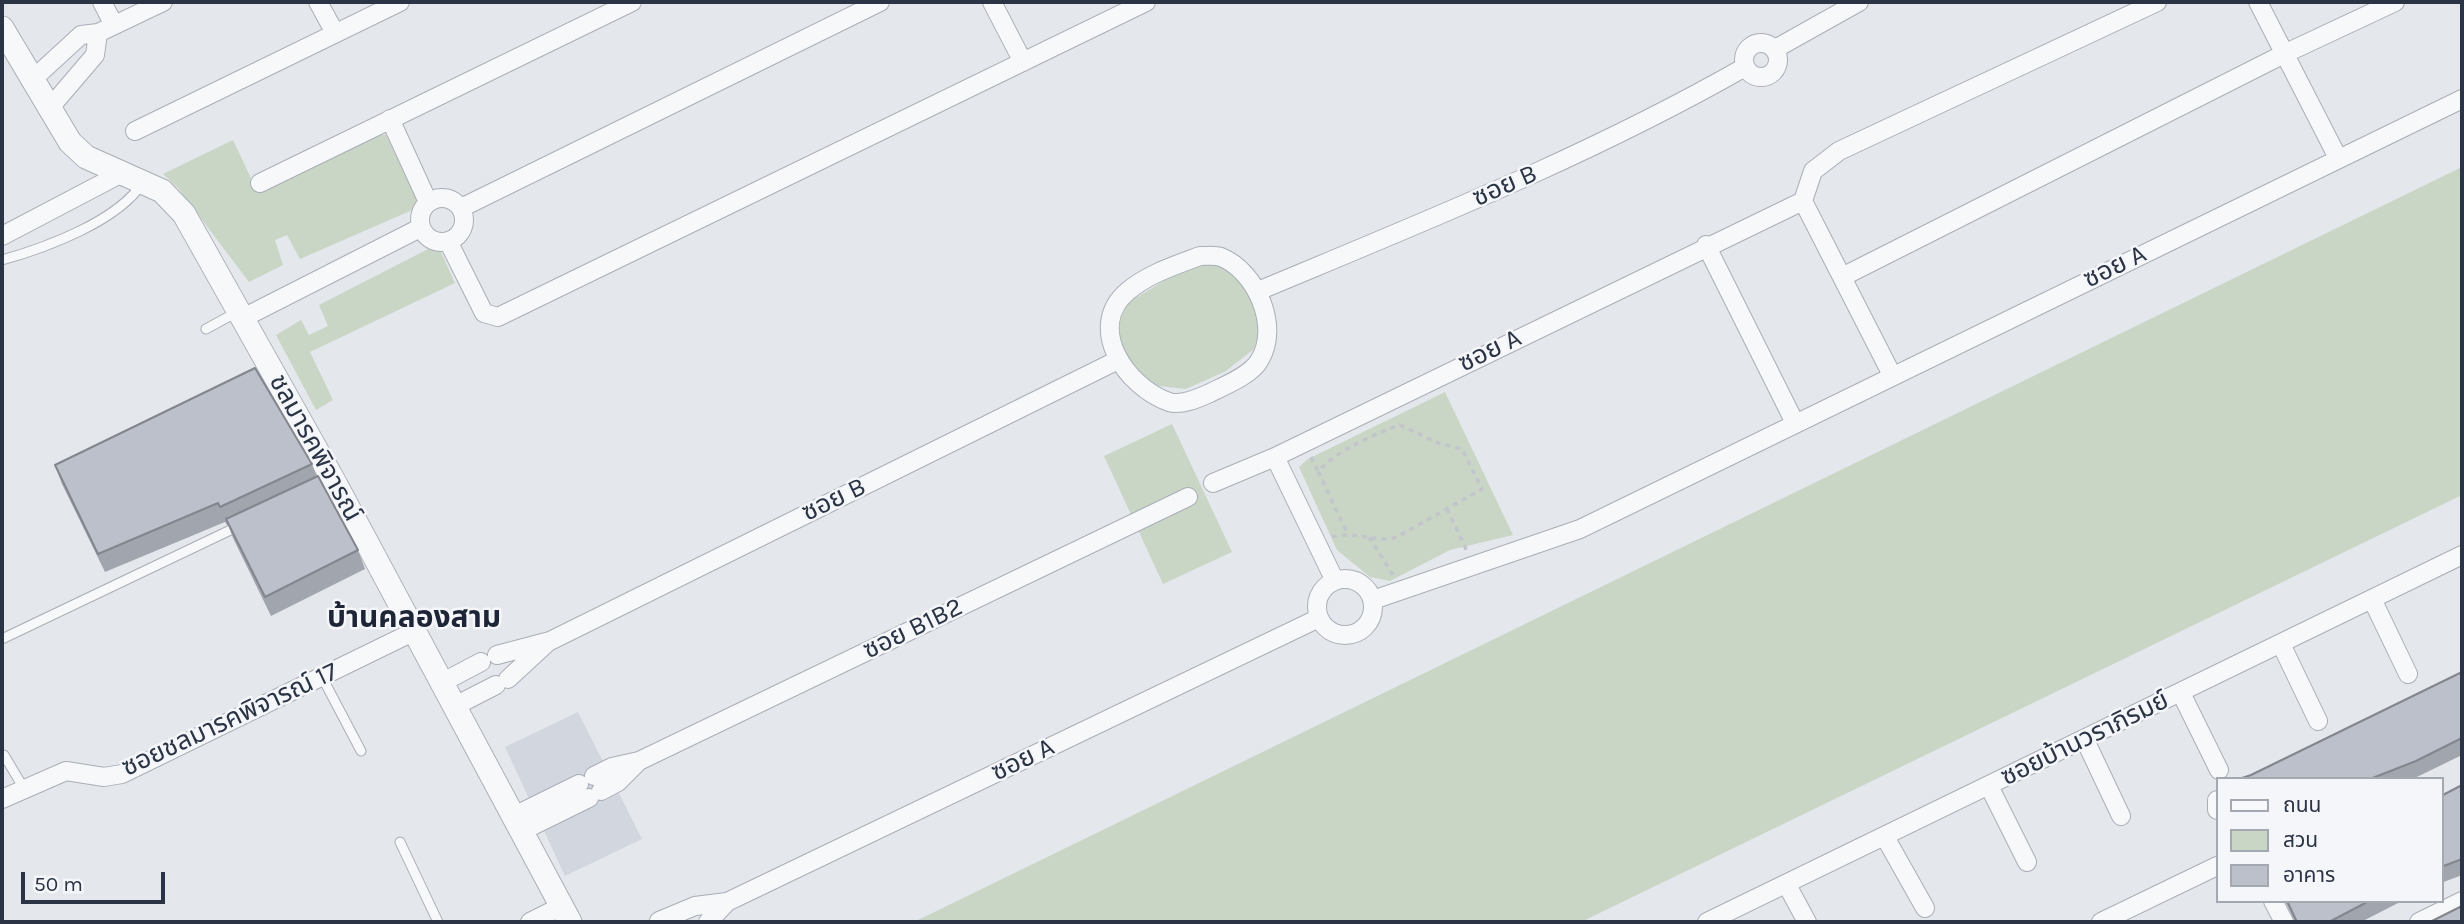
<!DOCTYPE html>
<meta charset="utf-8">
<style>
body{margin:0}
#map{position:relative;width:2464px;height:924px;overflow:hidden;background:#e4e7ec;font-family:Karla,"Noto Sans Thai",sans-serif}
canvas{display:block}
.frame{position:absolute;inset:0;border:4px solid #2b3445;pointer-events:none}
.legend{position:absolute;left:2216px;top:777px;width:228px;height:126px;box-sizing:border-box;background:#f4f6f9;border:2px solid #a4a8b1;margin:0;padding:9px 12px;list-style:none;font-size:21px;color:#2b3445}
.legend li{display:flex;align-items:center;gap:14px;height:35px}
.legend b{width:35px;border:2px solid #a4a8b1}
.scale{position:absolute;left:21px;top:872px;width:144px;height:32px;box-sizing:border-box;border:4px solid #2b3445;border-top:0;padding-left:9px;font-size:21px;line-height:24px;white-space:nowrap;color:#2b3445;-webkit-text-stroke:5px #f4f6f9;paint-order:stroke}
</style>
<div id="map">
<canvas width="2464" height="924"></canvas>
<div class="frame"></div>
<ul class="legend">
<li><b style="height:9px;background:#f7f8fa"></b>ถนน</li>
<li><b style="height:19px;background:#c9d6c5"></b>สวน</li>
<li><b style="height:19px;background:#bbc0ca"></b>อาคาร</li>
</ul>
<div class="scale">50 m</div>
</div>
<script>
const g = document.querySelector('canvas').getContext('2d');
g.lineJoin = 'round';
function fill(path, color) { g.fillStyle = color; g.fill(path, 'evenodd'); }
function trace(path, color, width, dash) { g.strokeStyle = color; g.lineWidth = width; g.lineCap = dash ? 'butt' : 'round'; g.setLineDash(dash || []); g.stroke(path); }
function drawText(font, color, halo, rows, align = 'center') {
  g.font = font + ' Karla,"Noto Sans Thai",sans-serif'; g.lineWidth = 5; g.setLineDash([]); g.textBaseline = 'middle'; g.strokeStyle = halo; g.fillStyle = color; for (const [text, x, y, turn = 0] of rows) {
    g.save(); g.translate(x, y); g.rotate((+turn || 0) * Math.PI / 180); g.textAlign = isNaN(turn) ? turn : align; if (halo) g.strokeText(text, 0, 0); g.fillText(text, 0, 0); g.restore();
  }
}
const built = new Path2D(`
 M578 712 642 839 565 876 505 747Z`);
const green = new Path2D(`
 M375 134 386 135 418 202 410 211 300 259 287 235 275 240 283 265 249 282 178 188 163 174 233 140 258 193Z
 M2462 167V495L1581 922H914Z
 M430 248 440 250 455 283 310 352 333 400 316 410 276 335 301 320 309 335 328 326 319 305Z
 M1211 263C1243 269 1249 296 1262 324L1254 349 1226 371 1186 389 1159 386 1144 380 1117 343 1119 308 1177 273Z
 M1445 392 1513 535 1450 550 1390 581 1370 577 1337 550 1299 467 1308 459Z
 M1172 424 1232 552 1163 584 1104 456Z`);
const path = new Path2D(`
 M1311 457 1318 471
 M1447 509 1467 551
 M1332 537C1357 530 1376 544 1397 537L1482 489 1462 449 1438 443 1400 425C1370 436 1340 449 1318 471L1347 533
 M1369 537 1393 575`);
const service = new Path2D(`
 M2 260C45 248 119 221 143 182
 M206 329 237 312
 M2 639 241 525
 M322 677 361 751
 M4 755 23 787
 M400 842 438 922`);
const minor = new Path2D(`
 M102 2 114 25
 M318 2 335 33
 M992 2 1023 62
 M2258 2 2338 158
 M1744 60a17 17 0 1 1 34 0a17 17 0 1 1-34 0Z
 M1775 49 1859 2
 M31 81 81 35 98 33 163 2
 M48 110 95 55 98 33
 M390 119 428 202
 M135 131 400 2
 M260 183 632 2
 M420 220a22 22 0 1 1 44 0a22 22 0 1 1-44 0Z
 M1803 201 1892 375
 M461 208 880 2
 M2 236 124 172
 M448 241 484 313 498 317 1146 2
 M1706 245 1795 423
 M1200 256C1207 256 1215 255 1221 257 1256 271 1281 327 1259 361 1251 375 1224 386 1210 393 1199 398 1181 406 1169 402 1126 387 1085 327 1128 291 1148 274 1176 265 1200 256Z
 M1842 277 2284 54 2395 2
 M1258 291C1423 222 1589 156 1745 67
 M243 318 420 228
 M1275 457 1335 581
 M1213 483 1275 457 1803 201 1813 171 1839 151 2157 2
 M1317 607a28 28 0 1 1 56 0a28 28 0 1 1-56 0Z
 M2372 599 2408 674
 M1373 600 1580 529 2462 99
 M2281 644 2318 721
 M497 655 550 641 1118 360
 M508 679 547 643
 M443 682 481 662
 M2181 693 2219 770
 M455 706 496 685
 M2085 740 2121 816
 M594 776 612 767 639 761 1188 497
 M1989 786 2027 862
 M601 791 618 782 639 761
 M2 799 66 771 104 777 122 774 415 631
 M2217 800V810
 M514 816 579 784
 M522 831 589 798
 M1885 837 1925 908
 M1787 885 1807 922
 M2273 901 2284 922
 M659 921 695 906 727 902 1319 618
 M530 922 562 906
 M708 922 727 902
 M1707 922 2462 555
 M2101 922 2217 866
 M2419 922 2462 901`);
const tertiary = new Path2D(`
 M2 28 70 142 86 157 162 191 184 214 335 483 570 922`);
const wall = new Path2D(`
 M312 464 317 477 358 550 365 569 271 616 233 538 228 525H227L225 522 105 572 62 484 55 465Z
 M2462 672V755L2421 775 2412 779H2239L2251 775Z
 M2462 785V875L2441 883V796Z
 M2285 901H2402L2361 922H2295Z`);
const building = new Path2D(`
 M255 368 312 464 220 507 218 503 98 554 55 465Z
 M318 476 358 550 265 597 226 519Z
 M2462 672V738L2416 761 2370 779H2239L2251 775Z
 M2462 785V859L2441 867V796Z
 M2287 901H2369L2329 922H2325V921L2322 922H2297Z
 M2462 906V922H2430Z`);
const streetNames = [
 ["ซอย B",1505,186,-24],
 ["ซอย A",2115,267,-26],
 ["ซอย A",1490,351,-26],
 ["ชลมารคพิจารณ์",315,448,61],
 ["ซอย B",834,500,-26],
 ["ซอย B1B2",913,629,-26],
 ["ซอยชลมารคพิจารณ์ 17",230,720,-25],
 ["ซอยบ้านวราภิรมย์",2085,739,-26],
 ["ซอย A",1023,760,-26]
];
const quarterNames = [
 ["บ้านคลองสาม",414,618]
];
fill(built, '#d2d6de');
fill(green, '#c9d6c5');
trace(service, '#a9aeb7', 11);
trace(minor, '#a9aeb7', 20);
trace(tertiary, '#a9aeb7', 25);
trace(path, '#c2c5cb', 3.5, [5, 5]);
trace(service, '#f7f8fa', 9);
trace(minor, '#f7f8fa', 18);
trace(tertiary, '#f7f8fa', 23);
fill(wall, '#a1a5ae');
fill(building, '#bbc0ca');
trace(building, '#83868d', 2);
drawText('26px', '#2b3445', '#f4f6f9', streetNames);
drawText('bold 30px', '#1d2536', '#f4f6f9', quarterNames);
</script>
